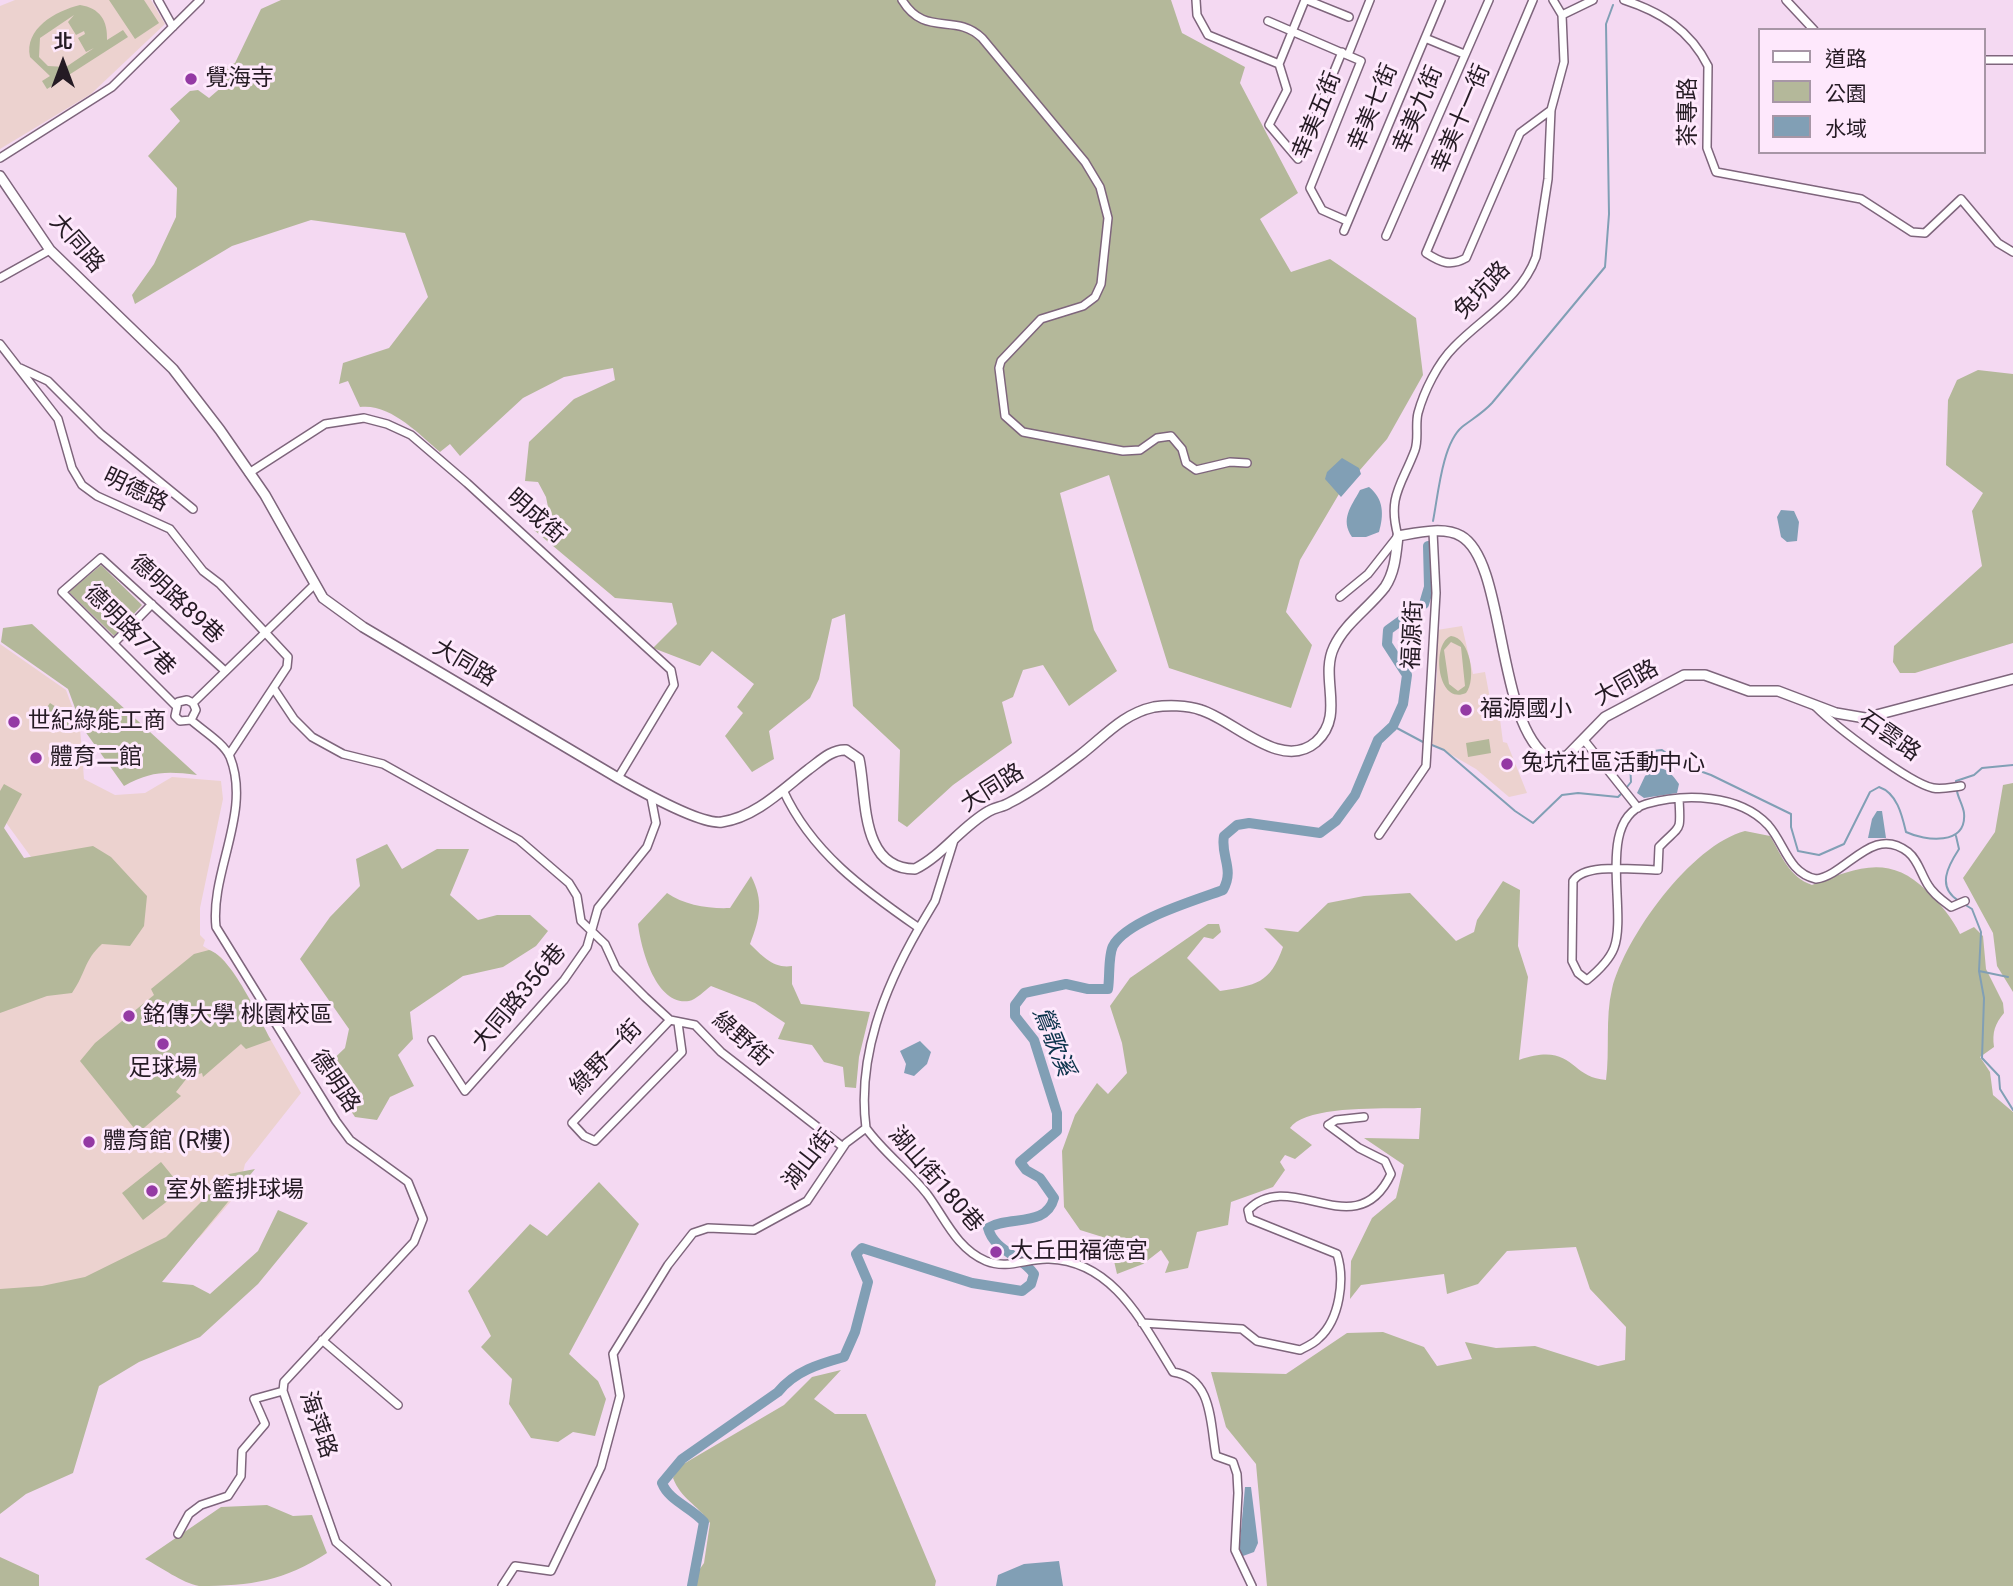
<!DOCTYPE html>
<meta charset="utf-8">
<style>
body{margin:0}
#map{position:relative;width:2013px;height:1586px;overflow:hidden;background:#f4d9f2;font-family:Roboto,"Noto Sans TC",sans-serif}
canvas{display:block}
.legend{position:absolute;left:1758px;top:28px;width:228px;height:126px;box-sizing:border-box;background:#fee8fc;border:2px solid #a796a6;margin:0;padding:9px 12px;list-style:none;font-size:21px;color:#251b24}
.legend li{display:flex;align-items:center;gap:14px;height:35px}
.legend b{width:35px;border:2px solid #a796a6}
.north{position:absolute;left:28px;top:28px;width:70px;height:70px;-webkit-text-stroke:5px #fee8fc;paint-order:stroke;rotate:0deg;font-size:19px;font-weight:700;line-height:28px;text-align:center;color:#251b24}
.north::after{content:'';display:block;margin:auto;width:24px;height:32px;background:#251b24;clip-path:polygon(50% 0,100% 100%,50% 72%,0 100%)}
</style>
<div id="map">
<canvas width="2013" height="1586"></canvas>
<ul class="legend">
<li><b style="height:9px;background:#fff"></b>道路</li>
<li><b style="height:19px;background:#b4b89a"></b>公園</li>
<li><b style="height:19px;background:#819fb5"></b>水域</li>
</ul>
<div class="north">北</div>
</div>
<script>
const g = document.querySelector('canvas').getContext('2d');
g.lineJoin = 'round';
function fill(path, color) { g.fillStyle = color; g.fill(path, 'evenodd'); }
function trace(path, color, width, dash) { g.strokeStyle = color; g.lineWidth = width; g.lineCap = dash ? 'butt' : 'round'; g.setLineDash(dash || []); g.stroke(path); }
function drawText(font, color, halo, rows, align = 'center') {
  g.font = font + ' Roboto,"Noto Sans TC",sans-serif'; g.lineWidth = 6; g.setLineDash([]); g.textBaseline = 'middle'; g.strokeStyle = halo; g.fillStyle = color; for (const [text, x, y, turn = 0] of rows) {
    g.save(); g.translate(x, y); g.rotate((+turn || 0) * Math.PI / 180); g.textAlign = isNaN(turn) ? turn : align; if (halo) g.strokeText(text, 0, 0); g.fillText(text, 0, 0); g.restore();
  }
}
const education = new Path2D(`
 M15 0H151L165 24 91 94 0 149V6Z
 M1462 626 1473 674 1485 672 1491 704H1498L1503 742 1507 743 1527 793 1509 797 1476 769 1431 743 1437 673V630Z
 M0 644 66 690 80 728 84 779 115 795 145 793 172 777 221 781 223 799 200 908V935L205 940 203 946 221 957 231 970 301 1093 245 1164 238 1193 200 1237 91 1305 0 1313V992L53 887 7 824 0 805Z`);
const green = new Path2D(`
 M109 0H144L159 23 135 39Z
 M281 0H1171L1182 33 1245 67 1240 83 1298 193 1260 219 1291 272 1330 259 1416 318 1423 375 1387 439 1339 494 1300 560 1286 612 1312 645 1291 708 1169 668 1109 475 1060 493 1094 630 1117 671 1069 706 1043 665 1023 670 1013 697 1002 702 1012 743 953 785 907 827 898 821 900 750 853 706 845 614 832 619 819 679 810 698 769 731 774 759 752 772 725 736 743 713 737 707 754 684 712 651 700 666 653 648 677 624 672 603 615 598 534 530 549 512 546 497 538 482 525 481 529 442 574 399 615 380 613 368 564 377 523 398 460 456 450 444 440 452C419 434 390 403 360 407L348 381 339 384 343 363 389 348 428 297 405 233 311 220 232 246 135 304 132 295 154 264 176 217 177 188 148 156 180 121 170 109 190 91 198 90 209 98 224 85 221 69 235 63 261 9Z
 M80 5C100 8 108 21 107 40L123 30 128 37 47 89 42 81 50 76 30 57C24 29 55 11 80 5ZM74 15 68 22 76 35 84 31 85 34 78 38 86 52 94 48 66 67 48 66 39 57 40 38Z
 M1978 370 2013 374V643L1915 673H1900L1893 662 1894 646 1982 566 1972 511 1983 493 1946 465 1948 400 1957 380Z
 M101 565 142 605 114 636 69 592Z
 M32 624 197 775C167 771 151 771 124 786L82 727 68 689 1 642 3 628Z
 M1451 636C1470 637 1477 680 1466 693 1437 706 1431 643 1451 636ZM1451 642 1461 647 1465 686 1458 691 1449 684 1444 650Z
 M50 703 74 719 65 733 40 717Z
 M1489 739 1491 753 1468 757 1466 743Z
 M2013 783V992L1997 966 1993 933 1963 878 1995 832 2003 785Z
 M4 784 22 794 4 828 24 858 93 846 111 857 147 896 144 926 130 946 102 944C84 960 86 973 72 993L47 996 0 1013V791Z
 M1745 831 1770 836C1782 856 1789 877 1812 885 1856 868 1889 853 1927 891 1941 905 1951 916 1960 934L1974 927 1983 936 1986 969 2003 1003 2004 1013C1995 1024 1992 1032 1994 1047L1980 1057 1990 1072 1993 1095 2013 1112V1586H1267L1256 1464 1226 1427 1211 1372 1286 1374 1347 1333 1383 1332 1424 1347 1437 1366 1472 1359 1465 1342 1496 1348 1535 1346 1598 1366 1625 1360 1626 1327 1590 1289 1576 1247 1507 1251 1478 1284 1447 1294 1444 1274 1361 1285 1350 1299 1351 1261 1372 1218 1396 1198 1404 1165 1364 1138 1419 1139 1421 1108C1393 1109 1305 1104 1290 1128L1312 1145 1295 1159 1285 1155 1280 1162 1285 1170 1273 1187 1231 1202 1228 1225 1197 1232 1188 1268 1165 1273 1169 1262 1161 1250 1143 1264 1117 1274 1109 1239 1080 1230 1064 1207 1062 1151 1075 1115 1097 1083 1108 1094 1127 1073 1122 1043 1110 1006 1130 978 1208 924H1219L1221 932 1213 939 1204 937 1187 958 1220 991C1256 985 1270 984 1283 947L1264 928 1298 932 1328 903 1364 896 1410 893 1456 941 1474 932 1477 920 1503 881 1520 890 1518 946 1528 977 1519 1060C1574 1041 1569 1078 1606 1080 1610 1051 1605 1018 1612 989 1625 937 1691 845 1745 831Z
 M387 844 402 869 437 849H469L450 895 478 920 497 915H530L548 931 536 946 503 967 463 976 410 1012 413 1039 398 1055 414 1086 390 1097 377 1120 355 1117 323 1069 345 1048 349 1029 300 959 330 917 360 886 356 859Z
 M751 876C764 901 760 918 750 944 762 956 774 969 792 966V984L801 1004 870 1012 859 1057 856 1088 845 1087 843 1067 824 1062 812 1045 778 1039 785 1023 755 1003 711 986C705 990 696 1000 689 1001 656 1006 641 949 638 924L667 893C684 905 709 909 730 908Z
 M209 950C232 957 259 1018 271 1040L246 1049 241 1044 203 1077 202 1073 187 1078 176 1092 181 1096 138 1133 80 1061 95 1043 154 995 151 989 194 954Z
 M161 1162 183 1189 143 1220 122 1193Z
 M255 1169 162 1282 193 1285 210 1294 258 1251 278 1210 308 1223 258 1284 200 1337 139 1362 99 1386 73 1473 26 1494 0 1514V1289L42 1286 85 1277 166 1237 229 1174Z
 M599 1182 639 1224 569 1354 598 1381 606 1399 595 1436 573 1432 558 1442 531 1438 509 1404 512 1379 481 1347 491 1336 468 1291 530 1224 547 1236Z
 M841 1370 814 1399 835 1414H866L936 1581 935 1586H688L704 1563 710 1523C697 1504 681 1499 673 1478L680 1466 784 1405 812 1377Z
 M267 1505 293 1516 312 1515 327 1553C284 1581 252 1586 199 1586 182 1583 161 1567 145 1559L221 1507Z
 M0 1557 39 1575V1586H0Z`);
const water = new Path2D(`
 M1342 458 1359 468 1361 474 1341 497 1325 479 1327 472Z
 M1369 487C1384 499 1384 515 1379 532L1366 537H1352C1340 519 1351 507 1360 490Z
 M1781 510 1794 511 1799 522 1797 541 1787 542 1781 537 1777 517Z
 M1655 767C1667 768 1672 774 1679 784L1677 793 1644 798 1637 793 1645 776Z
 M1877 811H1882L1886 838H1868L1872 819Z
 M920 1041 931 1052 927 1064 914 1076 904 1073 906 1064 900 1051Z
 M1245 1487H1251L1258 1543 1254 1552 1243 1556 1239 1552Z
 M1059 1561 1063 1586H996L998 1575 1024 1564Z`);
const stream = new Path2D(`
 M1433 521C1438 496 1442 444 1462 427 1472 419 1483 413 1492 403L1605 267 1609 214 1606 24 1613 5
 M1393 726 1423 742
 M1432 745 1444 750 1515 811 1533 823 1562 795 1578 793 1618 797 1623 792
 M1956 785V781L1974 775 1982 768 2013 765
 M1627 787 1631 782 1630 764 1637 753 1662 750 1683 765 1711 775 1791 814V827L1798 851 1819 855 1844 844 1870 792 1879 787C1897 793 1902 815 1906 832 1925 841 1967 846 1964 813 1963 805 1958 798 1957 791
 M1956 836 1959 849C1948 866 1936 887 1959 901
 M1964 904 1972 909 1981 932 1979 971 1984 998 1982 1058 1999 1076 2000 1089 2013 1110
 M1979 971 2008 977`);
const river = new Path2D(`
 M692 1586 704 1522C691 1507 669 1501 662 1483L682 1459 778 1392C795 1371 819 1364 844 1357L855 1332 868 1282 856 1254 862 1248 972 1283 1022 1291 1031 1284 1034 1274C1021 1255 994 1251 988 1228 1010 1215 1046 1228 1054 1198L1040 1178 1026 1170 1020 1162 1057 1131V1113L1034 1040 1015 1016V1005L1024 993 1066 984 1088 989H1108C1110 977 1108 956 1113 946 1127 920 1197 900 1223 890 1235 869 1220 856 1224 836L1237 825 1249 823 1320 833 1336 821 1355 795 1378 740 1393 726 1403 704 1407 675 1387 644 1388 630 1424 604 1429 587 1428 546`);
const minor = new Path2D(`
 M158 0 173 27
 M902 0C925 38 955 12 982 38L1085 162 1100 187 1108 218 1101 284 1095 297 1083 306 1041 319 1001 361 999 368 1005 416 1023 432 1123 451 1140 450 1157 438 1171 436 1182 449 1186 463 1196 470 1230 462 1247 463
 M1196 0 1197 15 1208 35 1279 64
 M1307 0 1349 17
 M1533 0 1426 253C1440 262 1450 267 1466 258L1520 133 1551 110
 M1624 0C1661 12 1690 30 1708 66L1707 148 1716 172 1861 199 1912 232 1925 233 1961 199 1998 243 2013 252
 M1786 0 1814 30
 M1562 15 1593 0
 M1268 21 1361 61 1310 188 1322 210 1347 221
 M1425 38 1464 54
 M1348 55 1370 0
 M1983 60H2013
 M1279 64 1287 90 1269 125 1298 159 1342 52
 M1279 64 1305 0
 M0 158 112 87 200 0
 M1344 231 1441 0
 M1386 236 1489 0
 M0 278 50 250
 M0 344 58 419 72 468 82 485 97 496 170 529 203 571 220 584 288 657 287 667 229 755
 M20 368 48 381 101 434 193 509
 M249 473 325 424 364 418 387 424 411 435 467 483 671 670 674 685 618 778
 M1340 597 1368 574 1398 536C1387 496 1402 485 1415 450 1419 438 1415 425 1418 413 1424 391 1438 363 1454 347 1483 317 1521 298 1536 257L1548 179 1551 110 1564 62 1562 15 1553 0
 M114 643 152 604
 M274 689 294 719 312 737 343 754 383 764 519 840 569 883 577 896 581 921 605 944 616 968 645 997 670 1020 695 1025 721 1052 843 1147
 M193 703 187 700 178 702 175 716 180 721 191 720C202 730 224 743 230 757 252 812 210 872 216 927L336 1121 350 1140 408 1182 423 1219 414 1242 284 1382 283 1391 336 1542 387 1586
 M193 703 314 585
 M175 705 62 592 101 558 225 671
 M1816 707C1835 726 1909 783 1933 788 1942 790 1952 787 1961 786
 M191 720 196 710 193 703
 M1584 740 1638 808
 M1679 799C1681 834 1681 824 1659 847L1658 870C1636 870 1585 862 1573 881L1572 961 1578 973 1587 980C1598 971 1609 961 1614 948 1628 911 1595 820 1646 804 1685 793 1739 794 1768 825 1785 844 1788 873 1816 879 1847 875 1872 824 1908 852 1918 860 1921 874 1928 885 1933 894 1943 901 1951 907L1965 901
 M1379 835 1426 766 1436 593 1433 532
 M919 928 935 901 955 837
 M670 1020 572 1123 584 1136 595 1141 682 1052 678 1023
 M432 1040 465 1091 564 980 587 947 598 908 647 847 656 823 651 797
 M866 1128C884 1153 908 1170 927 1194 945 1218 956 1248 986 1261 1008 1270 1027 1258 1049 1259 1114 1261 1143 1324 1173 1372 1213 1378 1210 1423 1216 1456L1233 1462 1237 1474 1238 1493 1235 1550 1252 1586
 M1142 1323 1242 1329 1257 1341 1300 1350C1306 1347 1315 1343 1319 1338 1340 1319 1345 1279 1337 1254L1250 1219 1248 1210C1291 1166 1356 1248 1391 1174L1385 1161 1359 1148 1328 1125 1336 1120 1364 1117
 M322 1340 398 1405
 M178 1534 189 1514 201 1505 228 1496 241 1476 242 1451 265 1424 254 1399 283 1391
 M502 1586 515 1566 551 1571 601 1467 620 1396 613 1354 668 1265 693 1233 708 1228 754 1230 807 1201 846 1143 866 1128C857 1057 884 989 919 928 864 890 811 852 783 790`);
const tertiary = new Path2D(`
 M0 176 50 250 173 369 220 430 265 495 323 598 363 627 618 778C639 790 701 825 722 822 756 817 783 789 809 769 820 761 832 749 846 750L859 759C867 795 859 869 915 869 943 855 962 826 989 811 996 807 1003 807 1009 803 1033 791 1058 772 1079 756 1104 737 1122 714 1154 707 1167 705 1187 705 1201 710 1234 720 1281 772 1316 742 1346 715 1319 678 1334 647 1345 623 1369 608 1385 587 1395 572 1396 554 1398 536 1416 533 1444 526 1461 536 1507 562 1495 725 1550 759L1567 756 1605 717 1684 675H1705L1749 691H1778L1836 713 1865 718 2013 679`);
const markers = [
 [191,79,7,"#9439a4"],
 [1466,710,7,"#9439a4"],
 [14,722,7,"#9439a4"],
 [36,758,7,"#9439a4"],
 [1507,764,7,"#9439a4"],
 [129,1016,7,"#9439a4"],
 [163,1044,7,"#9439a4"],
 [89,1142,7,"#9439a4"],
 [152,1191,7,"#9439a4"],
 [996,1252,7,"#9439a4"]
];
const poiNames = [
 ["覺海寺",205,79],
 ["福源國小",1480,710],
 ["世紀綠能工商",28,722],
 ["體育二館",50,758],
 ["兔坑社區活動中心",1521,764],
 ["銘傳大學 桃園校區",143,1016],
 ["足球場",163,1069,"center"],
 ["體育館 (R樓)",103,1142],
 ["室外籃排球場",166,1191],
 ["大丘田福德宮",1010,1252]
];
const streetNames = [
 ["幸美七街",1374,108,-67],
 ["幸美九街",1419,110,-67],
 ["茶專路",1689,112,-90],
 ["幸美五街",1318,116,-68],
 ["幸美十一街",1462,119,-67],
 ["大同路",76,244,49],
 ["兔坑路",1483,291,-46],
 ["明德路",135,491,26],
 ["明成街",535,517,41],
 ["德明路89巷",176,600,43],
 ["德明路77巷",129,631,45],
 ["福源街",1414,635,-87],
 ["大同路",464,664,31],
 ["大同路",1627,684,-29],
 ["石雲路",1889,737,35],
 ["大同路",993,789,-32],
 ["大同路356巷",520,998,-50],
 ["綠野街",741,1040,41],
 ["綠野一街",607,1058,-46],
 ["德明路",334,1082,56],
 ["湖山街",810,1160,-52],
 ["湖山街180巷",935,1180,49],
 ["海萍路",317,1425,71]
];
const waterNames = [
 ["鶯歌溪",1052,1042,68]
];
fill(education, '#ecd2cf');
fill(green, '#b4b89a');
fill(water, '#819fb5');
trace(stream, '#819fb5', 2);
trace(river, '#819fb5', 10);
trace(minor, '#7e657c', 10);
trace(tertiary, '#7e657c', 12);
trace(minor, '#fff', 7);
trace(tertiary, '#fff', 9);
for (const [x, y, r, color] of markers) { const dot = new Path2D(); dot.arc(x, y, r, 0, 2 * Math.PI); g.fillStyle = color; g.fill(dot); trace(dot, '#fee8fc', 2.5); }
drawText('23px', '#251b24', '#fee8fc', poiNames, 'left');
drawText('23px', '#251b24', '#fee8fc', streetNames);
drawText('italic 24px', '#093149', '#fee8fc', waterNames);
</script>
